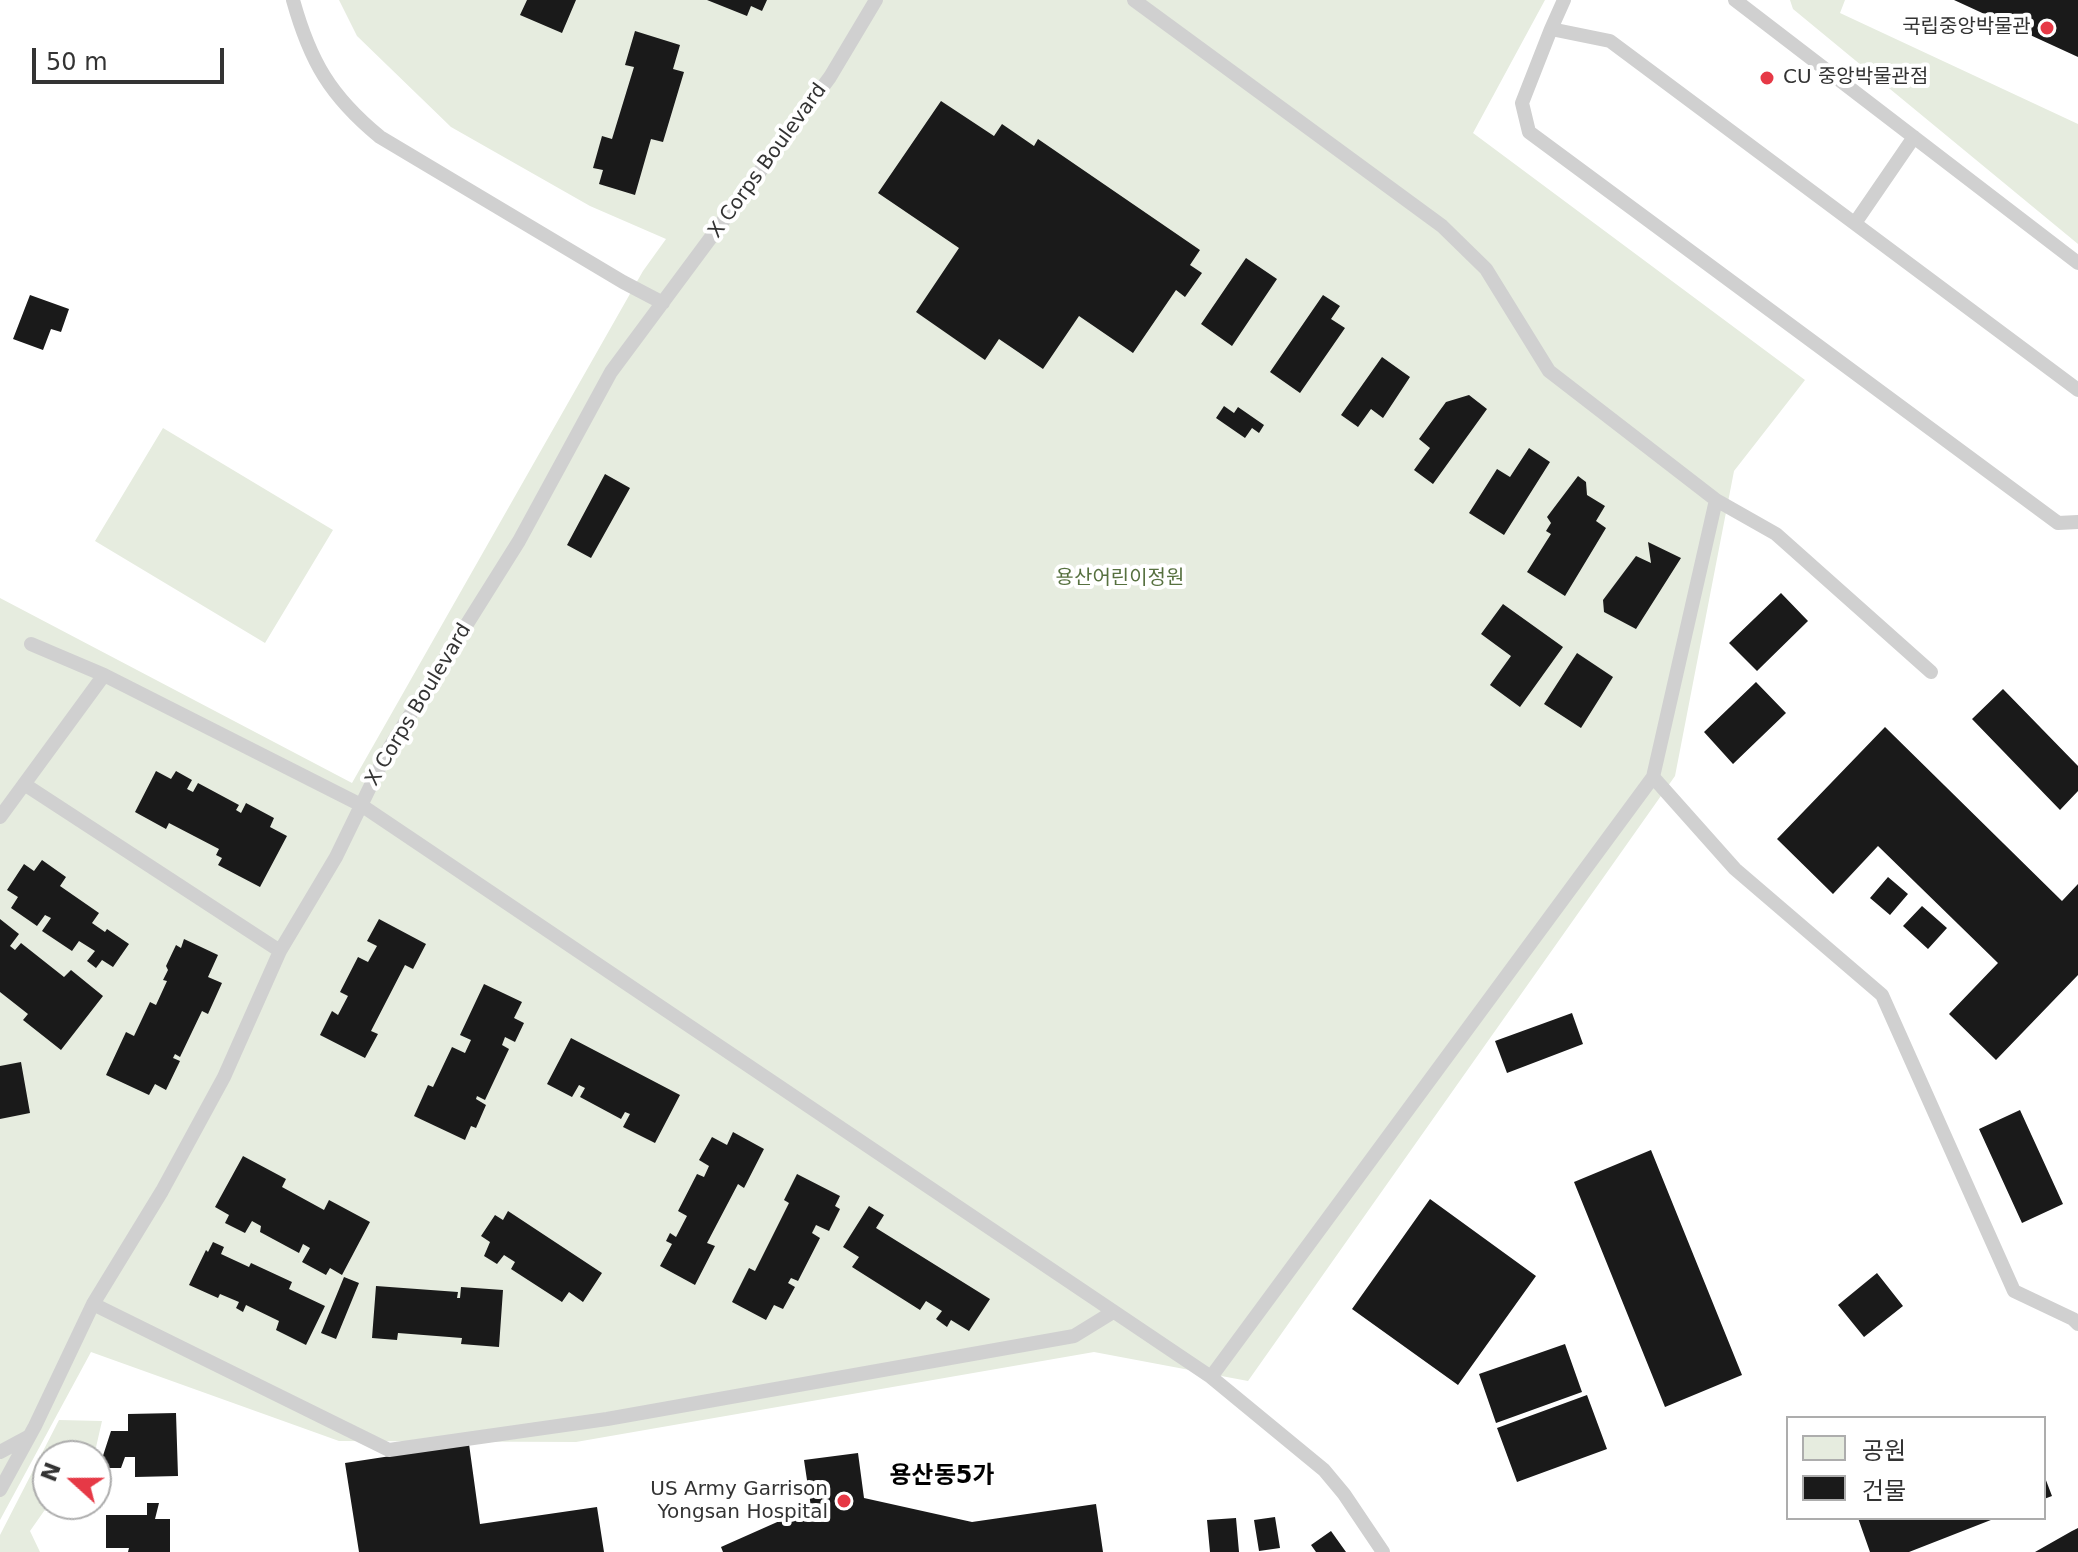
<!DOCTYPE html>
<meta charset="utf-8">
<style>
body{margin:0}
#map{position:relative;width:2078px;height:1552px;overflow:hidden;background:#fff;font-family:"DejaVu Sans","Noto Sans KR",sans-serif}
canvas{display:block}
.legend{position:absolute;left:1786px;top:1416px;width:260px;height:104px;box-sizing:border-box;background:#fff;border:2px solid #adadad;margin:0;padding:10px 14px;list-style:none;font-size:24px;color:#333}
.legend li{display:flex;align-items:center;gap:16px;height:40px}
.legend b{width:40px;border:2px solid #adadad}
.north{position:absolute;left:32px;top:1440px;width:80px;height:80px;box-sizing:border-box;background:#fff;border:2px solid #adadad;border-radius:50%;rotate:291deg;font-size:22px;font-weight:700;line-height:32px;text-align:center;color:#333}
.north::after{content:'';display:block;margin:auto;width:28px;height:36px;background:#e63946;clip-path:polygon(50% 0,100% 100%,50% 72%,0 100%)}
.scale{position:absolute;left:32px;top:48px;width:192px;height:36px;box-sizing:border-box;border:4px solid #333;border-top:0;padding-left:10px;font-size:24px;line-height:28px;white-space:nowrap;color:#333;-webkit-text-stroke:6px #fff;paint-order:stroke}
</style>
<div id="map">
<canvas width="2078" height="1552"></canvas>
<ul class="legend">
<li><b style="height:22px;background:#e6ecdf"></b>공원</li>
<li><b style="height:22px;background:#1a1a1a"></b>건물</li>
</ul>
<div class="north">N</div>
<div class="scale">50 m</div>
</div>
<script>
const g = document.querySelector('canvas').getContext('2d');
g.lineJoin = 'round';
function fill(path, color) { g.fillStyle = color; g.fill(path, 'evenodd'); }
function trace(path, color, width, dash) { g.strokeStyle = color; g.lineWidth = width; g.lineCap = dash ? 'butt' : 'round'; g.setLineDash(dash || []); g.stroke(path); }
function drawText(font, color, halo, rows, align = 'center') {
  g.font = font + ' "DejaVu Sans","Noto Sans KR",sans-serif'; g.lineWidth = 8; g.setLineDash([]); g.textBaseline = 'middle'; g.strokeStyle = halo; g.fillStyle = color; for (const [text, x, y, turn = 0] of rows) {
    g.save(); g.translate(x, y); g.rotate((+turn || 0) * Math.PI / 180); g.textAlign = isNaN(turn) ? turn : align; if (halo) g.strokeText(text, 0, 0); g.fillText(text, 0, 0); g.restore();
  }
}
const green = new Path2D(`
 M339 0H1545L1473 133 1805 380 1734 471 1675 776 1248 1381 1094 1352 576 1442 339 1441 91 1352 0 1520V598L352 783 643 271 666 239 590 206 451 127 357 36Z
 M1790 0H1845L1840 13 2078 124V244L1793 9Z
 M163 428 333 530 265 643 95 541Z
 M59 1420 102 1421 94 1456H48L49 1504 30 1531 40 1552H0V1535Z`);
const building = new Path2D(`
 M527 0H576L562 33 520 15Z
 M707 0H767L762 11 751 6 747 16Z
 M1954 0H2078V57Z
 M635 31 680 45 673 69 684 72 663 142 651 139 635 195 599 184 603 170 593 168 602 136 612 139 634 67 625 65Z
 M941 101 994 136 1002 124 1034 146 1038 139 1200 250 1190 265 1202 273 1185 297 1176 290 1133 353 1079 316 1043 369 999 339 985 360 916 312 959 248 878 193Z
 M1246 258 1277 279 1232 346 1201 324Z
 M30 295 69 309 61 332 51 329 43 350 13 339Z
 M1323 295 1340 306 1331 319 1345 328 1300 393 1270 372Z
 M1382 357 1410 377 1383 418 1371 409 1358 427 1341 415Z
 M1469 395 1487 409 1433 484 1414 470 1430 448 1419 439 1446 402Z
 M1224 406 1234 413 1238 407 1264 425 1259 433 1252 428 1245 438 1216 418Z
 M1529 448 1550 462 1504 535 1469 513 1497 469 1510 477Z
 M605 474 630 488 591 558 567 545Z
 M1578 476 1586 482 1587 495 1605 506 1596 521 1606 528 1565 596 1527 572 1551 534 1546 531 1551 523 1547 517Z
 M1648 542 1681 558 1636 629 1604 612 1603 600 1636 556 1651 563Z
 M1781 593 1808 621 1757 671 1729 643Z
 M1503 604 1563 647 1520 707 1490 685 1511 656 1481 634Z
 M1577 653 1613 677 1581 728 1544 704Z
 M1756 682 1786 713 1733 764 1704 732Z
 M2003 689 2078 766V791L2060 810 1972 719Z
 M1885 727 2062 901 2078 884V975L1996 1060 1949 1014 1998 963 1878 846 1833 894 1777 839Z
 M156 771 171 779 176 771 192 780 187 789 193 792 198 783 239 805 236 810 241 813 246 803 274 818 270 827 287 836 260 887 218 865 222 858 216 855 219 849 169 823 166 829 135 812Z
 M42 860 66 877 60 886 99 913 92 923 105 932 107 929 129 944 113 967 102 960 96 968 87 961 95 951 79 941 72 951 42 931 51 918 45 915 37 926 11 908 18 897 7 890 24 864 34 871Z
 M1888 877 1908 894 1890 915 1870 898Z
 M1922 906 1947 928 1928 949 1903 926Z
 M0 919 19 934 10 946 15 950 21 943 64 977 71 970 103 996 61 1050 23 1020 28 1014 0 992Z
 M379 919 426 944 413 969 405 965 371 1031 378 1034 365 1058 320 1035 332 1011 338 1015 348 996 340 992 358 957 368 962 377 946 367 941Z
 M184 939 218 955 208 977 222 983 208 1014 202 1011 180 1057 175 1054 173 1058 180 1061 166 1090 155 1084 149 1095 106 1075 126 1032 134 1036 150 1002 156 1005 167 981 163 980 168 970 166 966 176 945 181 948Z
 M484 984 522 1002 514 1018 524 1023 515 1042 505 1037 502 1045 509 1049 485 1100 477 1096 476 1099 486 1105 476 1128 471 1126 465 1140 414 1116 428 1085 433 1087 452 1047 465 1053 471 1040 460 1035Z
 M1572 1013 1583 1044 1507 1073 1495 1041Z
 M571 1038 680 1095 655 1143 623 1127 630 1114 625 1112 621 1119 580 1097 585 1088 579 1085 572 1097 547 1084Z
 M21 1062 30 1113 0 1119V1066Z
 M2020 1110 2063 1204 2022 1223 1979 1129Z
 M733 1132 764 1149 744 1188 738 1184 707 1243 715 1246 695 1285 660 1266 672 1244 666 1241 670 1233 676 1237 687 1216 678 1211 697 1174 704 1177 709 1166 699 1160 712 1137 727 1145Z
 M1651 1150 1742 1375 1665 1407 1574 1182Z
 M243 1156 286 1179 282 1187 324 1210 329 1200 370 1222 342 1275 330 1268 326 1275 302 1262 310 1248 303 1244 299 1253 260 1232 261 1226 252 1221 245 1233 225 1223 229 1215 215 1207Z
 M797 1174 840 1196 835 1206 840 1209 829 1231 816 1225 812 1233 820 1238 798 1281 791 1278 788 1283 795 1287 783 1309 774 1305 766 1320 732 1302 749 1268 755 1271 789 1203 784 1200Z
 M1430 1199 1536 1276 1458 1385 1352 1309Z
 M869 1206 884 1215 876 1228 990 1299 969 1331 951 1320 947 1327 936 1319 942 1311 926 1301 920 1310 852 1267 859 1257 843 1247Z
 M508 1211 602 1273 583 1302 569 1292 562 1302 511 1269 515 1262 504 1255 497 1264 484 1256 490 1242 481 1236 495 1215 503 1220Z
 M213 1242 224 1247 221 1254 249 1267 251 1263 292 1282 289 1289 325 1306 306 1345 276 1330 279 1321 246 1305 243 1312 236 1308 239 1302 220 1294 218 1298 189 1285 206 1250 208 1252Z
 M1877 1273 1903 1306 1864 1337 1838 1305Z
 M344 1277 359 1283 336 1339 321 1333Z
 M376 1286 458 1292 457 1298H460L461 1287 503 1290 499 1347 461 1344 462 1338 398 1333 397 1340 372 1338Z
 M1565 1344 1582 1392 1496 1423 1479 1374Z
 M1587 1395 1607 1449 1517 1482 1497 1428Z
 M176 1413 178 1476 135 1477V1457H125L121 1468H99L111 1431H128V1414Z
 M469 1444 480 1524 597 1507 604 1552H359L345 1463Z
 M858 1453 864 1498 972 1522 1096 1504 1103 1552H723L721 1547 811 1507 804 1460Z
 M2044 1475 2052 1496 2044 1499Z
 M147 1503H159L155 1519H170V1552H128L129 1548H106V1515H147Z
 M1275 1517 1280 1548 1259 1551 1254 1520Z
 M1236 1518 1239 1552H1210L1207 1520Z
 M1858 1518H1996L1909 1552H1870Z
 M2078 1528V1552H2035L2072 1531Z
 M1331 1531 1346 1552H1316L1311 1545Z`);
const service = new Path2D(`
 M293 0C310 61 330 96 380 137L623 282 663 303
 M1735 0 2078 263
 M1551 29 1564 0
 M1855 223 1914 137
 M2078 390 1610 41 1551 29 1522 103 1529 132 2058 523 2078 522
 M1716 500 1776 534 1931 672
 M31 644 104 675 361 805 1211 1377 1653 777 1716 500 1549 371 1486 269 1442 226 1134 0
 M1653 777 1735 869 1882 995 2014 1291 2073 1319 2078 1324
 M24 784 280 951
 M0 817 104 675
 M93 1304 389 1450 607 1419 1074 1336 1113 1312
 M1211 1377 1324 1470 1344 1494 1383 1552
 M0 1452 28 1437
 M0 1490 35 1426 93 1304 162 1191 224 1077 280 951 336 857 388 750 519 541 611 372 830 77 876 0`);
const markers = [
 [2047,28,8,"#e63946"],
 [1767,78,8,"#e63946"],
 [844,1501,8,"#e63946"]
];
const poiNames = [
 ["국립중앙박물관",2031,28],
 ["CU 중앙박물관점",1783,78,"left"],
 ["US Army Garrison",828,1490],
 ["Yongsan Hospital",828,1513]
];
const streetNames = [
 ["X Corps Boulevard",768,161,-54],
 ["X Corps Boulevard",419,705,-59]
];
const parkNames = [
 ["용산어린이정원",1120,579]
];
const quarterNames = [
 ["용산동5가",942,1477]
];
fill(green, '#e6ecdf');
fill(building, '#1a1a1a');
trace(service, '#d0d0d0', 14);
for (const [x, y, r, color] of markers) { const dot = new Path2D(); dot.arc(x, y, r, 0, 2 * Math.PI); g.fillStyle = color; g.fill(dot); trace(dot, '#fff', 3); }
drawText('20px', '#333', '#fff', poiNames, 'right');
drawText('20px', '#333', '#fff', streetNames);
drawText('20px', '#56703f', '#fff', parkNames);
drawText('bold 24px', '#000', '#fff', quarterNames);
</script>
